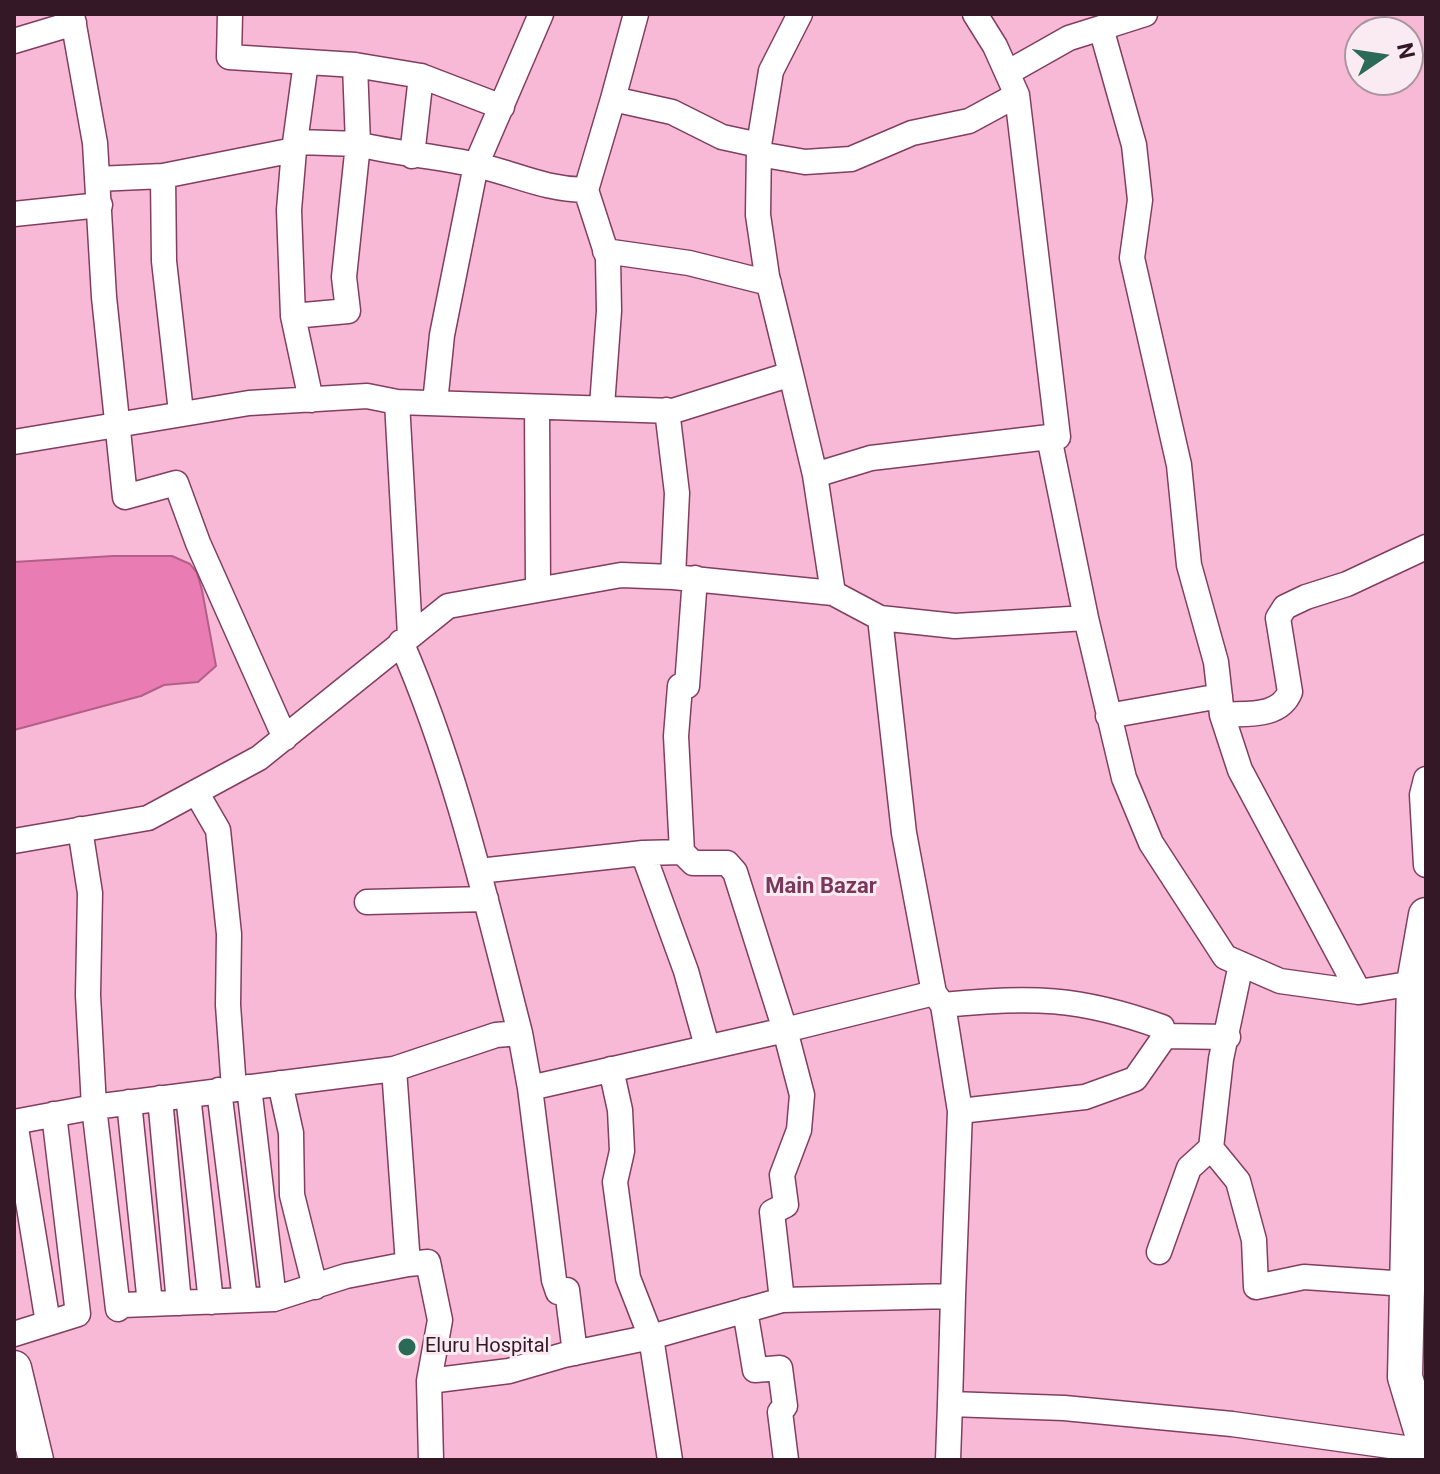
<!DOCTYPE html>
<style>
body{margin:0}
#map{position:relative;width:1440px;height:1474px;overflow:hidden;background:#f8b9d6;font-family:Roboto,sans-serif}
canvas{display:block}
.frame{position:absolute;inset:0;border:16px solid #351826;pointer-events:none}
.north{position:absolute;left:1344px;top:16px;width:80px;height:80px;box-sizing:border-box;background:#faeaf1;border:2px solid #ab96a0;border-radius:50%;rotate:77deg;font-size:22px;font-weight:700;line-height:32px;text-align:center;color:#351826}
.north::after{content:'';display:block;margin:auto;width:28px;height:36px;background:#2b6a56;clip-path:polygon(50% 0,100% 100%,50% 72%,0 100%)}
</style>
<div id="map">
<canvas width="1440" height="1474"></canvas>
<div class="frame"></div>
<div class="north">N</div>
</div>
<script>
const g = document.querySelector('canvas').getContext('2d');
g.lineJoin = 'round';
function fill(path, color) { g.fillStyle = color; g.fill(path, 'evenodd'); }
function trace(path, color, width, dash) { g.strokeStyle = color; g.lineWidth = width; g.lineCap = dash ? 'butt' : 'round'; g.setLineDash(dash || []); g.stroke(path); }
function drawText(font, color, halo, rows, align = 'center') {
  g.font = font + ' Roboto,sans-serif'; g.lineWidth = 6; g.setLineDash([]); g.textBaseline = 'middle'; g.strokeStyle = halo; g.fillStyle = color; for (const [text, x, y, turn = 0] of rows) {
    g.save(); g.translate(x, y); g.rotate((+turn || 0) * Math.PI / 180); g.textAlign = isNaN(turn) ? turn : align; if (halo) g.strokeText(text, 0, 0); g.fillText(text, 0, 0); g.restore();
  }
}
const water = new Path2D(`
 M113 556H172L190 564 197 573 202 590 216 666 198 682 164 685 141 696 14 730V562Z`);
const street = new Path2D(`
 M72 14 95 143 104 297 125 497 176 483 198 543 285 738
 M230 14 229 57 355 65
 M636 14 613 99 672 112 722 137 759 145 758 215 767 276 791 374
 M975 14 995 46 1017 95 1058 437H1049
 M1101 28 1145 14
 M14 41 74 23
 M1007 73 1069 38 1101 28 1134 145 1140 200 1132 258 1179 465 1189 565 1216 662 1222 715 1240 770 1359 992
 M298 142 358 144 355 65 421 76 502 107
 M759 145 771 71 800 14
 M759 154 805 162 851 159 912 133 969 121 1017 95
 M412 156 421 76
 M163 176 164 261 181 412
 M97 179 163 176 294 150 306 62
 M14 214 100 205
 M605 251 689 263 769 283
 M293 316 289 210 294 150
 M311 400 293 316 348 311 344 277 358 144C397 154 437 156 476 165 517 174 542 189 586 190
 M397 402 410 635
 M435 403 442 335 476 165 541 14
 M602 406 609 311 608 258 586 190 613 99
 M537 407 538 589
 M667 410 677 493 673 577
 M14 442 249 403 367 396 397 402 673 411 791 374 815 475
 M695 578 687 686H680L676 736 682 852 693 863H727L735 872 785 1030 934 993 943 1005 960 1111 953 1296
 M833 593 815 475 871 458 1049 437 1086 618
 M401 642C456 768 486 901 520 1033
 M1222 715C1247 713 1279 718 1290 692L1278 618 1285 607 1306 597 1347 584 1426 547
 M1108 716 1220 696
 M1426 779 1422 795 1426 865
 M196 792 218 830 229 934 228 1005 234 1089
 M80 829 90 893 88 995 94 1107 118 1309 123 1305 274 1299 346 1276 408 1264
 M14 841 148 818 259 758 448 606 621 575 673 577 833 593 880 618
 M682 852 643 853 686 971 707 1046
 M479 871 643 853
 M367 902 486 899
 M934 993 904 833 880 618 955 626 1086 618 1124 778 1151 843 1225 957 1280 981 1359 992 1414 983
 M943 1005C1029 996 1080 997 1162 1027L1165 1036 1135 1079 1085 1097 960 1111
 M1165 1036 1228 1037
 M611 1069 620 1110 622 1151 615 1182 628 1278 651 1337 782 1300 953 1296 950 1404
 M280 1083 291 1133 292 1195 315 1287
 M249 1087 274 1299
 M530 1088 554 1280 558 1292 567 1290 575 1353
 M219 1090 245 1300
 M188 1095 211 1302
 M160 1098 179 1303
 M129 1102 150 1304
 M14 1122 94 1107 394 1069
 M15 1122 48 1323
 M1211 1148 1238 1181 1254 1240 1256 1287 1304 1277 1407 1284
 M1159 1252 1189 1168 1211 1148 1221 1059 1241 964
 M745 1310 755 1370 780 1368 785 1406 780 1412 786 1460
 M14 1334 78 1314 54 1114
 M429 1381 509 1371 564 1355 651 1337 670 1460
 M431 1460 429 1381 440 1320 428 1262 408 1264 394 1069 496 1035 520 1033 530 1088 785 1030 802 1095 799 1130 782 1175 786 1205 772 1212 782 1300
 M948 1460 950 1404 1064 1408 1232 1424 1426 1451`);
const secondary = new Path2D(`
 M1426 915 1414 983 1405 1377 1426 1447
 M14 1368 36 1460`);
const markers = [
 [407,1347,10,"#2b6a56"]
];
const poiNames = [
 ["Eluru Hospital",425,1347]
];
const neighbourhoodNames = [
 ["Main Bazar",821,887]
];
fill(water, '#e97db3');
trace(water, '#b35f89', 2);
trace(street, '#813e60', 27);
trace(secondary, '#813e60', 37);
trace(street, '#fff', 24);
trace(secondary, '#fff', 34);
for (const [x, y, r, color] of markers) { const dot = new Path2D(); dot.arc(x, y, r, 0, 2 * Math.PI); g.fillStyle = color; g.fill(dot); trace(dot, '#faeaf1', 3); }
drawText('20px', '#351826', '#faeaf1', poiNames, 'left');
drawText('bold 22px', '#793759', '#faeaf1', neighbourhoodNames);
</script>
